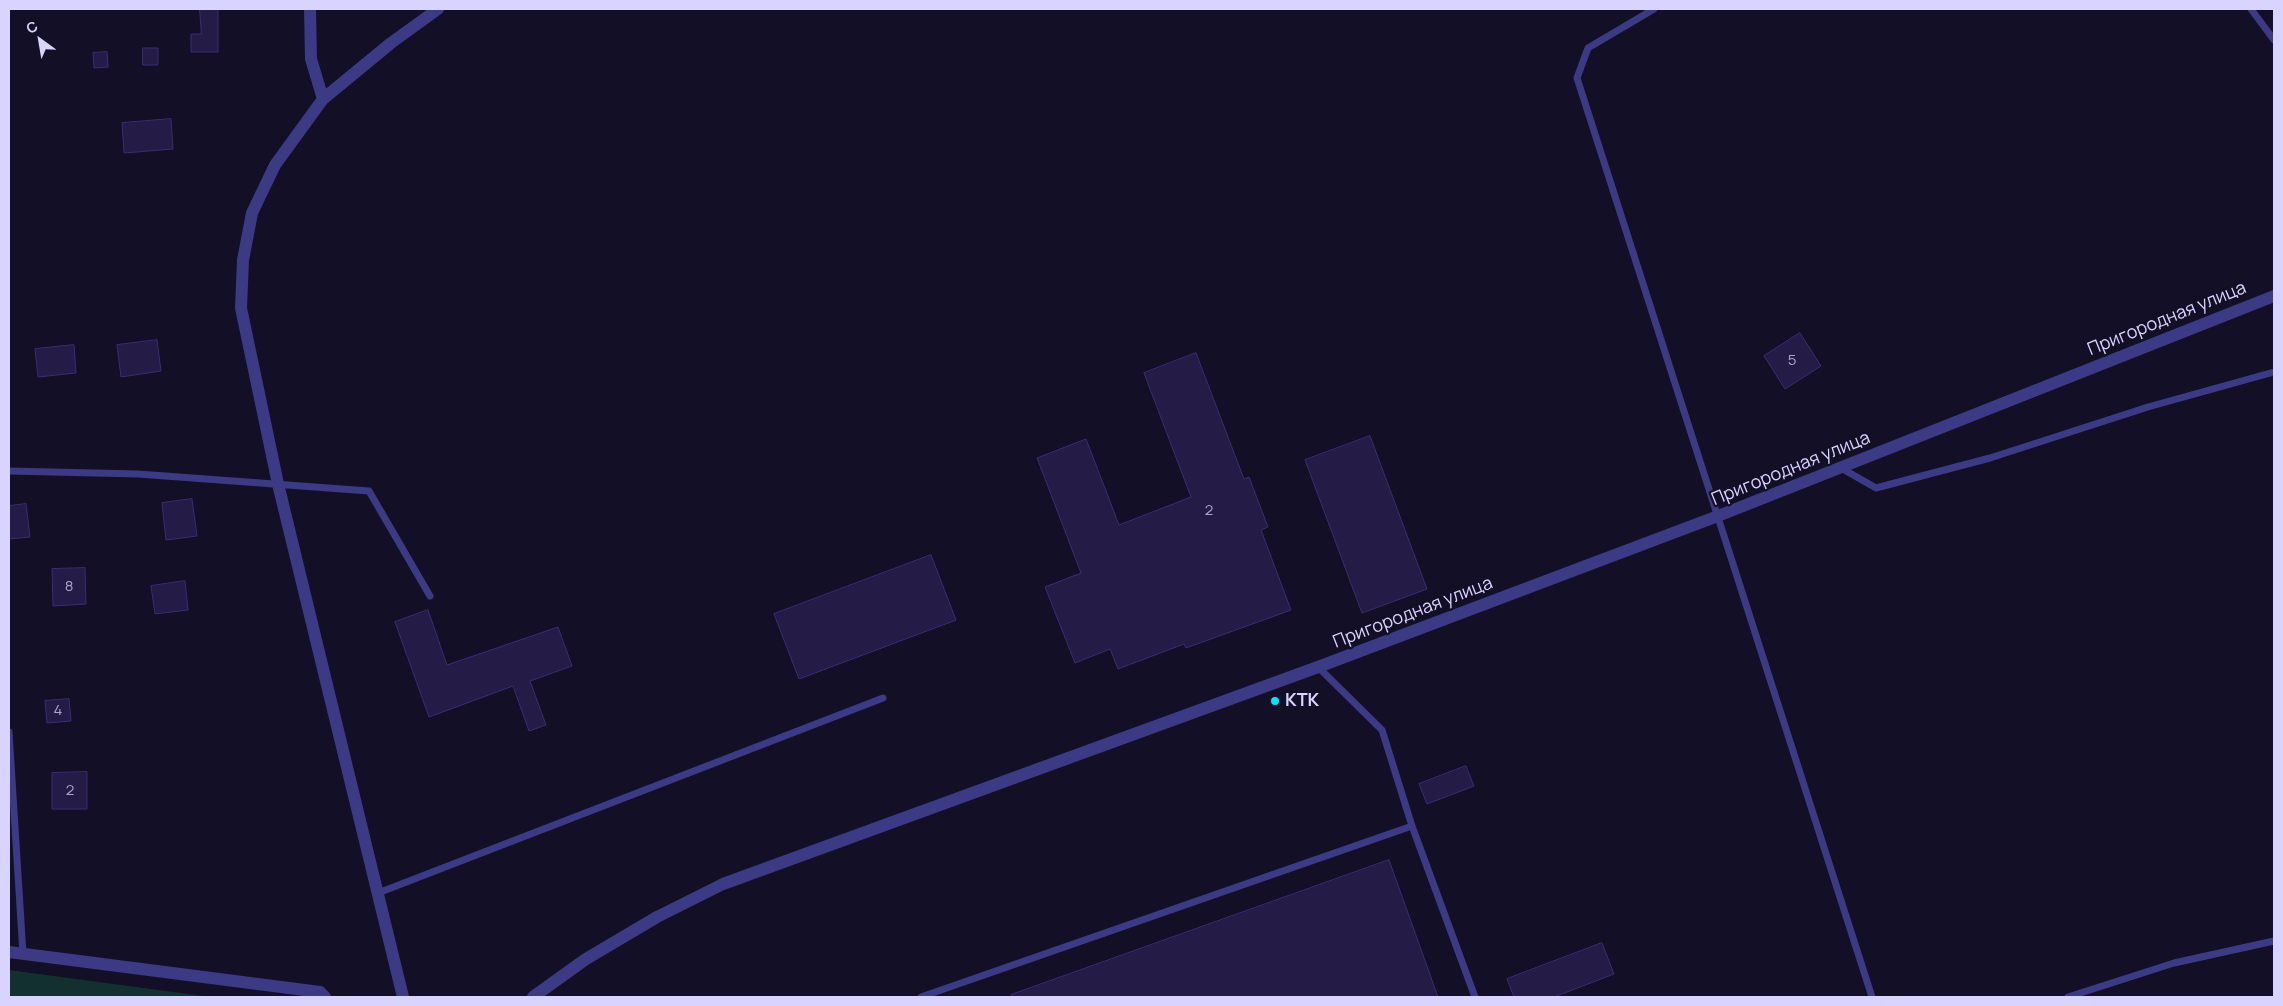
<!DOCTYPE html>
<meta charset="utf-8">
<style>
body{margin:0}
#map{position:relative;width:2283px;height:1006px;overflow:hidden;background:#130f26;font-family:Manrope,sans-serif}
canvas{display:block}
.frame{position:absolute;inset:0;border:10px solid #d9d4ff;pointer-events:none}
.north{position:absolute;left:15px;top:15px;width:50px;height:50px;-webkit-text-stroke:4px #130f26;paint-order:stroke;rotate:328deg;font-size:14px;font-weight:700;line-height:20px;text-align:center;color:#d9d4ff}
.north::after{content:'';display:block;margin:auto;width:18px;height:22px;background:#d9d4ff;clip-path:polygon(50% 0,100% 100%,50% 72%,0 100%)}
</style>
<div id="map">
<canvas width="2283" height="1006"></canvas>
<div class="frame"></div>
<div class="north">С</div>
</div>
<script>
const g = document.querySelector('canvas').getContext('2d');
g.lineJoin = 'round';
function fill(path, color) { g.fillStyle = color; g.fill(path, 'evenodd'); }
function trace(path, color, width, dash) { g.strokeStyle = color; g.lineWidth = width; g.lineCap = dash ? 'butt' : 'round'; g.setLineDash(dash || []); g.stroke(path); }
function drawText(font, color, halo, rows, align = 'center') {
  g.font = font + ' Manrope,sans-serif'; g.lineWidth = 4.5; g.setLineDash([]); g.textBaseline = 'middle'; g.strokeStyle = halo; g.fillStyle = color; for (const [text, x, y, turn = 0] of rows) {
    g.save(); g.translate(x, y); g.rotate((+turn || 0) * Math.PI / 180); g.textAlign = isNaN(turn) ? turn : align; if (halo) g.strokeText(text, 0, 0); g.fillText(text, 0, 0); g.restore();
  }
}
const green = new Path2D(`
 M9 970 211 997H9Z`);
const building = new Path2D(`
 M200 9H218V52H191V34H201Z
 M143 48H158V65H143Z
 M107 52 108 67 94 68 93 53Z
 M171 119 173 149 124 153 122 123Z
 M1800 333 1821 366 1785 389 1764 356Z
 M157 340 161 371 121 377 117 345Z
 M74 345 76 373 38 377 35 349Z
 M1196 353 1244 479 1249 477 1268 527 1261 530 1291 610 1186 648 1184 644 1118 669 1110 649 1075 663 1045 587 1081 573 1037 458 1086 439 1119 525 1191 497 1144 373Z
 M1370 436 1427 589 1362 613 1305 460Z
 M192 499 197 536 166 540 162 503Z
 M26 504 30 537 9 539V506Z
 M931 555 956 620 799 679 774 614Z
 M85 568 86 604 53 606 52 569Z
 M185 581 188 610 155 614 151 586Z
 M428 610 447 665 558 627 572 666 530 681 546 725 529 731 513 686 429 717 395 622Z
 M69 699 71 721 47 723 45 701Z
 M1466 766 1474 786 1427 804 1419 784Z
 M87 772V809H52V773Z
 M1389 860 1438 997H1012L1011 995Z
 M1602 943 1614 974 1554 997H1514L1507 979Z`);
const service = new Path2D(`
 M1654 9 1588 48 1577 78 1872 997
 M2251 9 2274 40
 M1841 468 1876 488 1990 458 2148 407 2274 372
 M9 471 138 474 369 491 430 596
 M1318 667 1382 730 1412 826 1475 997
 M9 732 23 954
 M378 893 883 698
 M921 997 1412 826
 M2068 997 2174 963 2274 941`);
const minor = new Path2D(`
 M310 9 311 59 323 99
 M9 952 320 992 325 997
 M403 997 278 484 241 308 243 260 252 213 275 165 323 99 391 43 438 9`);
const tertiary = new Path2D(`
 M533 997 586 959 657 917 723 884 1318 667 1718 516 2274 296`);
const markers = [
 [1275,701,5,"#00e5ff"]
];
const numberNames = [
 ["5",1792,361],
 ["2",1209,511],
 ["8",69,587],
 ["4",58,711],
 ["2",70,791]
];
const streetNames = [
 ["Пригородная улица",2167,319,-22],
 ["Пригородная улица",1791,469,-22],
 ["Пригородная улица",1413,613,-21]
];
const poiNames = [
 ["КТК",1285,701]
];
fill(green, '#12302f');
fill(building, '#241b47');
trace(building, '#3b2d73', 1);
trace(service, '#3d3a85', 7);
trace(minor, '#3d3a85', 12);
trace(tertiary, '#3d3a85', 12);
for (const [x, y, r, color] of markers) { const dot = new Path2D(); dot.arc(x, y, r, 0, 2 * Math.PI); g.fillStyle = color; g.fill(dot); trace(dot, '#130f26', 2); }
drawText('15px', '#aca6d1', null, numberNames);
drawText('18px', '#d9d4ff', '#130f26', streetNames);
drawText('bold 18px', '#d9d4ff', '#130f26', poiNames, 'left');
</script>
